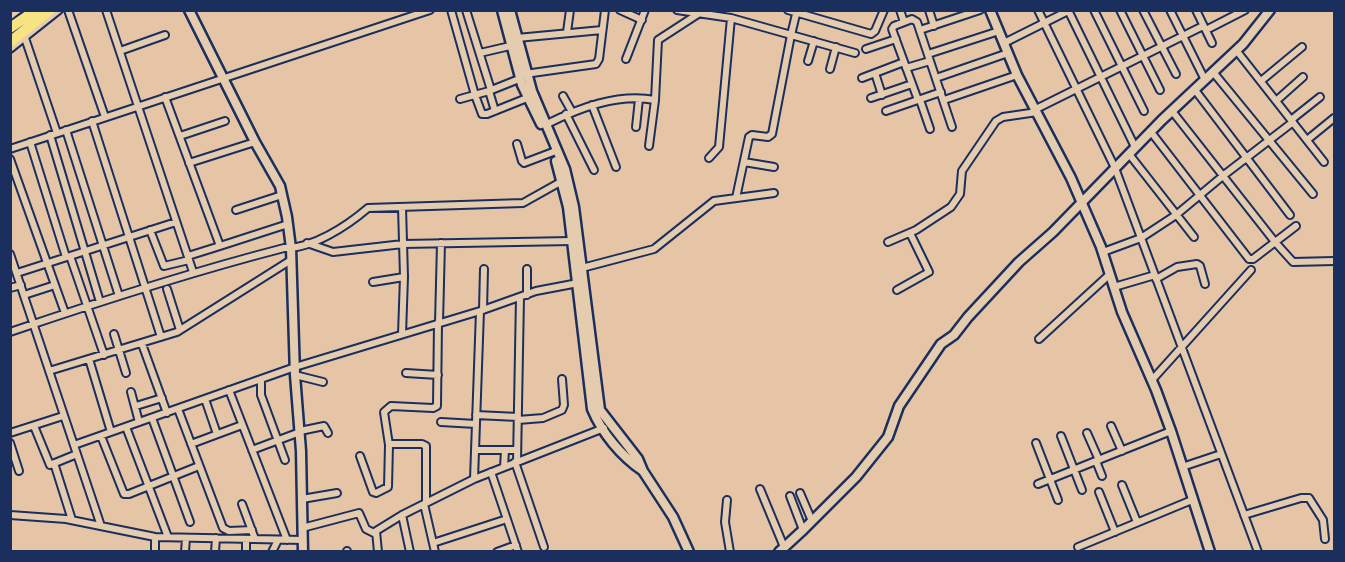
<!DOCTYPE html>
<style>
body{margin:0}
#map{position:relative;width:1345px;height:562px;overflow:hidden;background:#e6c5a7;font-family:Itim,sans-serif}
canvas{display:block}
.frame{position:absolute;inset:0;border:12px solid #1b2f5e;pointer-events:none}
</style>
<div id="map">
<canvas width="1345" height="562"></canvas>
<div class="frame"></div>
</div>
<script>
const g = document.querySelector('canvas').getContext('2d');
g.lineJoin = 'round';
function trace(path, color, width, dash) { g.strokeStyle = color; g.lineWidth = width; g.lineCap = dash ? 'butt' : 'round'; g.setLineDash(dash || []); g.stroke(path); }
const street = new Path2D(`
 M68 10 105 117
 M106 10 193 272
 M451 10 475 95 482 114H487L527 98
 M466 10 491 90
 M620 10 642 20
 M677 10 731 18 855 53
 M788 10 871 34 875 31 884 10
 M900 10 904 22
 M929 10 934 26
 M1038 10 1115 168 1258 552
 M1068 10 1135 147
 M1094 10 1144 111
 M1120 10 1160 90
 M1143 10 1176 74
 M1170 10 1205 80
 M1196 10 1212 43
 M10 16 18 10
 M920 30 980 10
 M1206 30 1245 10
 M567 32 570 10
 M25 38 57 133
 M517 38 602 30
 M1004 43 1070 10
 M10 49 59 10
 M866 49 896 39
 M1236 50 1324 162
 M120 51 165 35
 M480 53 510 46
 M928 54 999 31
 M626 59 645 10
 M808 61 814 41
 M906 68 930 61
 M830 69 836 47
 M1213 72 1313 194
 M875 73 882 95
 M525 74 596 64 599 59 605 10
 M862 78 904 62
 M936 78 1008 53
 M1261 81 1302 47
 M1195 90 1290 215
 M489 91 495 111
 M563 96 572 112
 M165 97 220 246 288 224
 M871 98 912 84
 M460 99 489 91 519 79
 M918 100 892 29 894 26 912 19 917 22 952 127
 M920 100 930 129
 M944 100 1017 75
 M1276 101 1303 77
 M592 105 616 167
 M1036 109 1203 26
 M886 111 941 92
 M1172 111 1275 242 1293 262 1334 261
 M566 114 594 170
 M1291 120 1320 97
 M92 121 161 337
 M547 124C579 108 618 93 655 100
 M636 127 639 99
 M66 130 119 296
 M1151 132 1249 259H1253L1296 226
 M50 135 100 302
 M180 136 225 121
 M1307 140 1334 118
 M30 142 66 257
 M517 144 522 161 524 163 553 152
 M649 146 655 100 658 40 698 14
 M10 149 430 10
 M1129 154 1194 237
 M709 158 719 147 731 18
 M10 159 65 313
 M744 162 774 167
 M189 163 255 142
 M736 198 749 137 752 135 768 137 772 134 791 35 797 10
 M402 207 404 277 402 334
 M236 210 282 195
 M150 230 164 266 189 260
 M888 242 916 230 951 207 960 194 962 171 996 121 1003 117 1037 112
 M307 243 333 252 403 244 572 241
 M1103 252 1141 238 1176 215 1224 175 1293 122
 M10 254 101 526
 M70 256 104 355
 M188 256 220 246
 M582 268 654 249 714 201 774 193
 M17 273 176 222
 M1156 279 1177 267 1197 264 1200 266 1205 284
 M373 282 404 277
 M1114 287 1155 275
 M10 288 21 285
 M167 289 180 330
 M897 290 929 272 910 233
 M24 295 55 285
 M527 295V269
 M483 310 484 269
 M439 323 441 243
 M10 332C101 301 191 272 284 248 312 249 347 226 368 208L523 203 564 180
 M114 334 126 373
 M1039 339 1110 274
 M142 344 167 413
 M89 359 111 432
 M49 371 177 332 291 260
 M406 373 438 375
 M295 375 323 382
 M261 379V395L285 460
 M1152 380 1251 270
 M229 390 287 540
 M131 392 139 422
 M205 399 217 434
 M136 406 162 398
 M178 409 223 528 229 531 252 530
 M476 415 518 417
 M152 418 190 522
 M518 420 543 418 562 410 564 405 562 379
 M441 422 476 424
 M34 426 50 465 77 454
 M1111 426 1122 451
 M126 427 168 537
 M300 431 324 426 328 433
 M10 433 63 416
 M1087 433 1099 460
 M101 436 124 494H129L199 466
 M1061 436 1082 490
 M10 443 19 471
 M1036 443 1058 500
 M191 444 242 425
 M389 444H422L426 446V502
 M74 445 295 367 480 311 536 291 578 283
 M252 450 300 432
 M475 450H517
 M360 456 373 492 376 493 388 487 389 445 384 412 391 406 433 408 437 406 438 323
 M1096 461 1102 476
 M515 462 544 547
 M517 462 520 297
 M54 463 72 520
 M504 467 505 450
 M1182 467 1221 454
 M491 472 518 552
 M474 479 480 311
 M1038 484 1171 431
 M1122 485 1137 522
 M760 489 784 547
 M1099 492 1115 532
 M800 493 812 521
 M790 496 803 530
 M302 499 337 493
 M727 500 725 522 730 552
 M242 504 255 539
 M424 504 435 552
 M10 515 66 519 155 537 303 540
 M402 515 410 552
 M1244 515 1301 498H1309L1323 520 1325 539
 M302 528 359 513 366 529 376 534
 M155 537V552
 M433 543 507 519
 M1078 547 1192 500
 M347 551V552
 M185 552 186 538
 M215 552 216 538
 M246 552V539
 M272 552 278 540
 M378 552 376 531 402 515 474 479 604 428
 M497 552 516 545`);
const secondary = new Path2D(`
 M189 10 255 142 280 186 287 217 291 248 295 375 301 451 303 552
 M502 10 522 85 541 124
 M510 10 532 91 565 169 574 207 600 410 638 459 643 471 673 517 689 552
 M990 10 1017 75 1071 178 1101 247 1122 312 1156 390 1171 431 1210 552
 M556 161 568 207 592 409C602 433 621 456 643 471
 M779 552 803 530 856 477 888 437 899 406 941 344 954 335 968 317 1019 262 1053 232 1162 120 1243 44 1270 10`);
const highway = new Path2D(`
 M10 28 36 10
 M10 42 50 10`);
trace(street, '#1b2f5e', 10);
trace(secondary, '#1b2f5e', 13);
trace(highway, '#1b2f5e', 15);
trace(street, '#e6ccae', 6);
trace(secondary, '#e6ccae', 8);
trace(highway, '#f6e381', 10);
</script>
